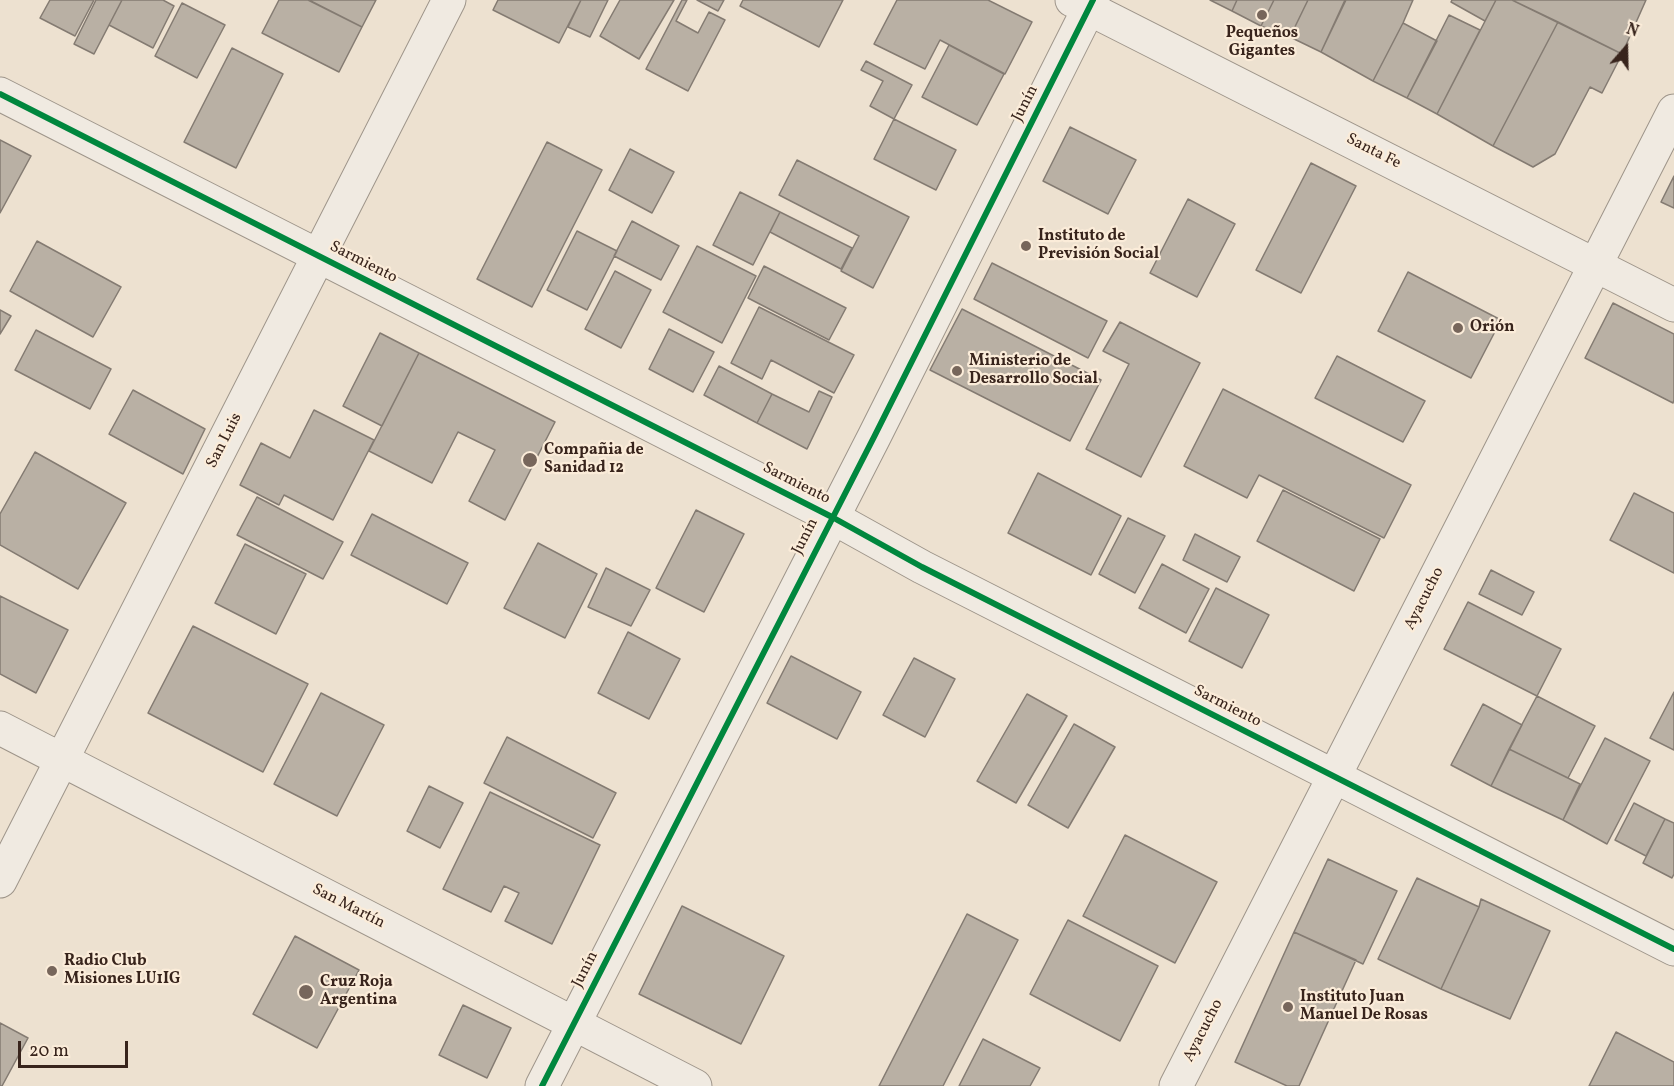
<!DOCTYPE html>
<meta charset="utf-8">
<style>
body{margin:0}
#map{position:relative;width:1674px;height:1086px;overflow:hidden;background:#ede1d0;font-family:Vollkorn,serif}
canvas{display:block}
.north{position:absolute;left:1596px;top:18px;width:60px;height:60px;-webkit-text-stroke:4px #fbecd9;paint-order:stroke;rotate:20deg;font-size:16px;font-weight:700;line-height:24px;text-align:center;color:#38241c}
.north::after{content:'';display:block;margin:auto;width:21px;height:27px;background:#38241c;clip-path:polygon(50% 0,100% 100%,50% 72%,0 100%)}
.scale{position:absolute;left:18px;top:1041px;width:110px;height:27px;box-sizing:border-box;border:3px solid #38241c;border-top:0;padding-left:8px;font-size:18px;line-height:21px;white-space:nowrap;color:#38241c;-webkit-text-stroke:4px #fbecd9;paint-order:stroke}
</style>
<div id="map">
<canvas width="1674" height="1086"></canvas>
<div class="north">N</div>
<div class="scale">20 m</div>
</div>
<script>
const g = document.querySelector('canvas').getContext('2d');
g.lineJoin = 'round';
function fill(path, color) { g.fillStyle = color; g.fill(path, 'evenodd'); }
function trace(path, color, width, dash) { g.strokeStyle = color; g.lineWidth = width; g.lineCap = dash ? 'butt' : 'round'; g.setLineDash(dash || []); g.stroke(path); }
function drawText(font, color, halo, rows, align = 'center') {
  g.font = font + ' Vollkorn,serif'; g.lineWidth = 4.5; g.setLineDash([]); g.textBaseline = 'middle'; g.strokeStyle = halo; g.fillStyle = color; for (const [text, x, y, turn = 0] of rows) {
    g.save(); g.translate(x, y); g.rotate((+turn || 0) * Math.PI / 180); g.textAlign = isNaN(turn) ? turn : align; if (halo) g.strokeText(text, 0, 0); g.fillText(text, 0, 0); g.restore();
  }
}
const building = new Path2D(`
 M50 0H94L75 36 40 18Z
 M96 0H122L94 54 74 44Z
 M122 0H163L174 6 153 48 109 25Z
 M279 0H308L362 27 339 72 262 33Z
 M309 0H376L362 27Z
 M498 0H581L559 43 493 10Z
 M581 0H608L590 37 568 27Z
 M620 0H674L639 59 600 36Z
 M682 0H687L676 21 698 33 709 12 725 20 688 91 646 69Z
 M697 0H724L718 11Z
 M743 0H843L819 47 740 6Z
 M897 0H988L1032 22 1005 74 940 40 925 69 874 44Z
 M1210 0H1237L1232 11Z
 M1237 0H1274L1261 26 1232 11Z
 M1274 0H1308L1290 37 1261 26Z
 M1308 0H1345L1321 52 1290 37Z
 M1346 0H1413L1403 23 1373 81 1321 52Z
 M1452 0H1496L1485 21 1451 2Z
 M1496 0H1512L1558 22 1493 146 1437 114Z
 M1512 0H1646L1622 54Z
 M182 3 225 25 197 78 155 56Z
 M1449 15 1480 30 1437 114 1407 98Z
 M1558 22 1622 54 1602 93 1590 87 1555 154 1533 167 1493 146Z
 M1403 23 1437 41 1407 98 1373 81Z
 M949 45 1004 74 977 125 922 97Z
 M232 48 283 74 236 168 184 142Z
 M866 61 912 85 894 119 870 106 883 81 861 70Z
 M894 119 956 150 936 190 874 159Z
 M1070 127 1136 160 1108 214 1043 181Z
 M0 140 31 156 0 213Z
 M547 142 602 170 532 307 477 279Z
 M630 149 674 172 652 213 609 190Z
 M797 160 909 217 873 288 841 271 859 236 779 195Z
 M1311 163 1356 186 1301 293 1256 270Z
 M1674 176V208L1661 202Z
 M740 192 780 212 753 265 713 245Z
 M1188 199 1235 224 1197 297 1150 273Z
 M780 212 852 248 841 269 770 232Z
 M632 221 679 246 661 280 614 256Z
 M577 231 617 251 587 310 547 290Z
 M37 241 121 287 93 337 10 291Z
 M697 246 756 276 722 343 663 312Z
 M992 263 1107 321 1088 358 974 299Z
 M764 266 846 308 829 340 748 298Z
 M615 271 651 290 621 348 585 329Z
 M1408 272 1501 320 1471 378 1378 331Z
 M1613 303 1674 334V400L1673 403 1585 358Z
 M759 307 854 355 834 393 771 360 762 379 731 363Z
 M962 309 1101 380 1070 441 930 370Z
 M0 310 11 316 0 334Z
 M1120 322 1200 363 1141 477 1086 449 1129 364 1103 351Z
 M669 329 714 352 693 392 649 369Z
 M36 330 111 369 90 409 15 370Z
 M380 333 419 353 382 426 343 406Z
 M419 353 555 422 505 520 469 501 495 450 458 432 432 483 369 451Z
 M1337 356 1425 401 1403 442 1315 398Z
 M719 366 772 394 757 423 704 395Z
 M1223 389 1411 485 1384 538 1259 475 1247 498 1184 466Z
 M133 390 205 429 183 474 109 434Z
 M819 391 832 397 807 449 757 423 772 394 809 412Z
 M314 410 374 440 333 520 284 495 279 505 240 485 261 443 290 458Z
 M35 452 126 503 78 589 0 545V514Z
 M1038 473 1121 516 1091 575 1008 533Z
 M1283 490 1380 539 1354 591 1257 541Z
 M1634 493 1674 513V573L1610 540Z
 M257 497 343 542 323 579 237 535Z
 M696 510 744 534 704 612 656 588Z
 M372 514 468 563 447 604 351 555Z
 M1128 518 1165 536 1135 593 1099 574Z
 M1195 534 1240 557 1227 582 1183 560Z
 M538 543 597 574 565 638 504 608Z
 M245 544 306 574 276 634 215 603Z
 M1162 564 1209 589 1186 633 1139 608Z
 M606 568 650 590 631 626 588 607Z
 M1491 570 1534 592 1522 615 1479 594Z
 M1216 588 1269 615 1242 668 1189 641Z
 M0 596 68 630 36 693 0 674Z
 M1468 602 1561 649 1537 696 1444 649Z
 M193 626 308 684 263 772 148 713Z
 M628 632 680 659 649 719 598 693Z
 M791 656 861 692 837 739 767 703Z
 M914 658 955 679 925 737 883 715Z
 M1674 692V750L1650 738Z
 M321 693 384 725 337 816 274 784Z
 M1027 694 1067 716 1016 803 977 781Z
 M1537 696 1595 726 1568 778 1509 749Z
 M1483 704 1522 725 1491 786 1451 765Z
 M1074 724 1115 747 1068 828 1028 805Z
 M507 737 616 793 593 838 484 783Z
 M1605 738 1650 761 1607 844 1563 820Z
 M1509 749 1580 784 1563 820 1491 786Z
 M429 786 463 803 440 848 407 831Z
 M490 792 600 845 552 944 505 921 519 893 504 886 491 912 443 889Z
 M1634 803 1665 819 1646 856 1615 840Z
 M1665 819 1674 823V874L1672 878 1643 863Z
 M1125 835 1217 882 1175 963 1083 916Z
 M1328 859 1397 891 1363 964 1294 932Z
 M1417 878 1479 907 1441 989 1378 959Z
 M1481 899 1550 931 1510 1019 1441 989 1479 907Z
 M682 906 784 956 741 1044 639 994Z
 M967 914 1018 940 943 1086H879Z
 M1068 920 1158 966 1120 1041 1030 994Z
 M1294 932 1356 960 1299 1086H1287L1235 1062Z
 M295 936 359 970 317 1048 253 1014Z
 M463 1005 511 1028 487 1078 439 1055Z
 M0 1023 28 1038 2 1086H0Z
 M1616 1032 1674 1062V1086H1589Z
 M983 1039 1040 1068 1030 1086H959Z`);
const minor = new Path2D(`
 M1072 0 1674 305
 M0 94 832 517 922 567 1674 949
 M0 728 695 1086
 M0 881 449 0
 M542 1086 874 437 1093 0
 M1176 1086 1674 111`);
const cycleway = new Path2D(`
 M0 94 832 517 922 567 1674 949
 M542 1086 874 437 1093 0`);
const markers = [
 [1262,15,6,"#77665b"],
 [1026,246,6,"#77665b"],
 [1458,328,6,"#77665b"],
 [957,371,6,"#77665b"],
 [530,460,8,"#77665b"],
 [52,971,6,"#77665b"],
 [306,992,8,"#77665b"],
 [1288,1007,6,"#77665b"]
];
const poiNames = [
 ["Pequeños",1262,34,"center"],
 ["Gigantes",1262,52,"center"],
 ["Instituto de",1038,237],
 ["Previsión Social",1038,255],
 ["Orión",1470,328],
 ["Ministerio de",969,362],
 ["Desarrollo Social",969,380],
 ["Compañia de",544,451],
 ["Sanidad 12",544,469],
 ["Radio Club",64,962],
 ["Misiones LU1IG",64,980],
 ["Cruz Roja",320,983],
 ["Argentina",320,1001],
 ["Instituto Juan",1300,998],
 ["Manuel De Rosas",1300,1016]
];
const streetNames = [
 ["Junín",1026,104,-63],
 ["Santa Fe",1373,152,27],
 ["Sarmiento",363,263,27],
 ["San Luis",225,441,-63],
 ["Sarmiento",796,484,27],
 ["Junín",806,537,-63],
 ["Ayacucho",1425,599,-63],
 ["Sarmiento",1227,707,27],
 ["San Martín",348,907,27],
 ["Junín",586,970,-63],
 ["Ayacucho",1204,1031,-63]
];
fill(building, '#b9b0a4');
trace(building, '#847b72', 1.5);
trace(minor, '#9e958a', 35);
trace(minor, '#f0eae1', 33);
trace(cycleway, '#00873e', 6);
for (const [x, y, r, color] of markers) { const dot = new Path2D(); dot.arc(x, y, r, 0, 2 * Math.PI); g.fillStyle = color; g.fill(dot); trace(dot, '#fbecd9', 2); }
drawText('bold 16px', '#38241c', '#fbecd9', poiNames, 'left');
drawText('16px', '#38241c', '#fbecd9', streetNames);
</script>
